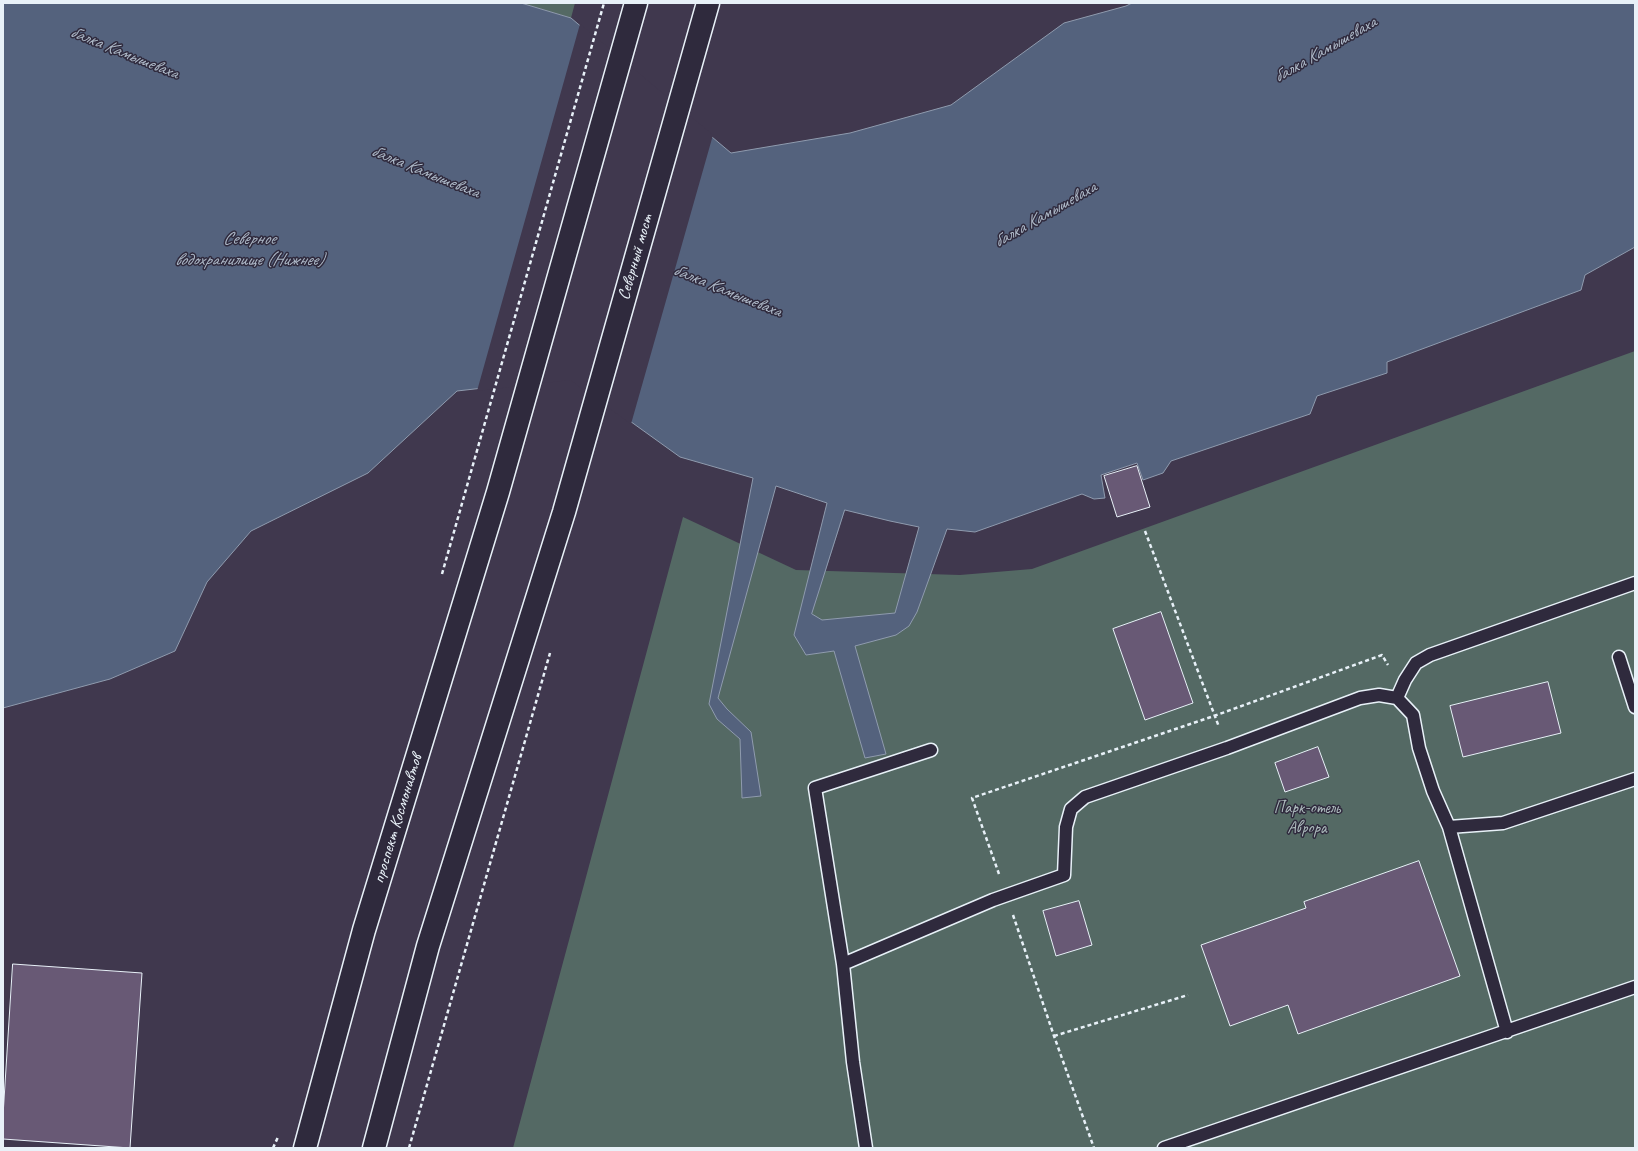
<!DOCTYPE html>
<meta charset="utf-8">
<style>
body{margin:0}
#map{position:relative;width:1638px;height:1151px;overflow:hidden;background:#40384e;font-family:Caveat,sans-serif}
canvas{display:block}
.frame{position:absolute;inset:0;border:4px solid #e8f1f8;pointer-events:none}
</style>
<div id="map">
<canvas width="1638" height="1151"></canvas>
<div class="frame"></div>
</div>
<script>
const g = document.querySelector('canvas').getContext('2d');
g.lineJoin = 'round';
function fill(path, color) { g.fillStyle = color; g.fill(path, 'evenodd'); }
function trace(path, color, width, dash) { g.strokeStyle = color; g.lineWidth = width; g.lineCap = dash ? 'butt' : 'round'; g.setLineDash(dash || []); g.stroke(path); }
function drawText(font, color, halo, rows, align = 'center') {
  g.font = font + ' Caveat,sans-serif'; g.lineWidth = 3; g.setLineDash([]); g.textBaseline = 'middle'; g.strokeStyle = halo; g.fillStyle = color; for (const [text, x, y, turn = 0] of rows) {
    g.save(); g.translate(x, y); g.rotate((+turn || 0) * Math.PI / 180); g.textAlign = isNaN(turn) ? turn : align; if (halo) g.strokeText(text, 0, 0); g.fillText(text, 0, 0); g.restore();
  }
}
const green = new Path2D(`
 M521 3H575L571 18Z
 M1635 351V1148H513L683 517 796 570 960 575 1032 569Z`);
const water = new Path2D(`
 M3 3H521L571 18 731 153 850 133 951 105 1064 23 1126 6 1132 3H1635V247L1585 275 1581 290 1387 362V373L1317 396 1310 414 1171 461 1163 473 1143 480 1137 463 1101 475 1105 498 1094 499 1082 494 975 532 947 529 917 612 909 626 896 635 855 646 886 754 865 758 834 651 806 655 794 635 827 503 776 486 718 698 727 709 751 732 761 796 742 798 740 739 717 719 709 704 753 478 680 457 570 378 457 391 368 473 251 531 207 582 175 651 110 679 3 708ZM845 510 890 521 919 527 895 613 822 620 812 614Z`);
const pier = new Path2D(`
 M580 24 713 135 631 424 570 380 477 391Z`);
const building = new Path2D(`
 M1137 466 1150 507 1117 517 1104 476Z
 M1161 612 1193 703 1145 720 1113 629Z
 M1548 682 1561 733 1463 757 1450 706Z
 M1318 747 1329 777 1285 792 1275 763Z
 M1419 861 1460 976 1298 1034 1288 1005 1230 1026 1201 945 1306 908 1304 902Z
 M1079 901 1092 945 1056 956 1043 911Z
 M13 964 142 973 130 1148 3 1139V1116Z`);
const path = new Path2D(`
 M1145 531 1219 727
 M442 574 604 3
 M999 874 972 798 1214 716 1382 655 1388 665
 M1013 915 1054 1036 1094 1148
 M1054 1036 1188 995
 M273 1148 278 1137
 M409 1148 550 653`);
const service = new Path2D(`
 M1619 657 1635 707
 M1397 698 1405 680 1416 663 1430 655 1635 583
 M1449 827 1503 823 1635 779
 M843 964 993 900 1064 875 1066 827 1071 809 1085 797 1227 748 1360 698 1379 695 1397 698 1413 715 1419 748 1433 791 1449 827 1507 1032
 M866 1148 853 1062 843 964 815 788 931 750
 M1164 1148 1635 987`);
const primary = new Path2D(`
 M305 1148 364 930 498 492 636 3
 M374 1148 428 946 564 512 708 3`);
const streetNames = [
 ["Северный мост",636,257,-74],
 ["проспект Космонавтов",398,819,-73]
];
const parkNames = [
 ["Парк-отель",1307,809],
 ["Аврора",1307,829]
];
const waterNames = [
 ["балка Камышеваха",1325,50,-30],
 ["балка Камышеваха",124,53,22],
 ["балка Камышеваха",425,172,22],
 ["балка Камышеваха",1045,215,-30],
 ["Северное",249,239],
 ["водохранилище (Нижнее)",249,260],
 ["балка Камышеваха",727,291,22]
];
fill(green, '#546964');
fill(water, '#54627d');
trace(water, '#8f9bae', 1);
fill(pier, '#40384e');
fill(building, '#685975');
trace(building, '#e8f1f8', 1);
trace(service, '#e8f1f8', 15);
trace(primary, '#e8f1f8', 25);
trace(path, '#e8f1f8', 2.5, [4, 3]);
trace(service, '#2f2a3d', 12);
trace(primary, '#2f2a3d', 22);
drawText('17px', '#e8f1f8', '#2f2a3d', streetNames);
drawText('17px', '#adbbbd', '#2f2a3d', parkNames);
drawText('italic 18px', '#adb8c7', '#2f2a3d', waterNames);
</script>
